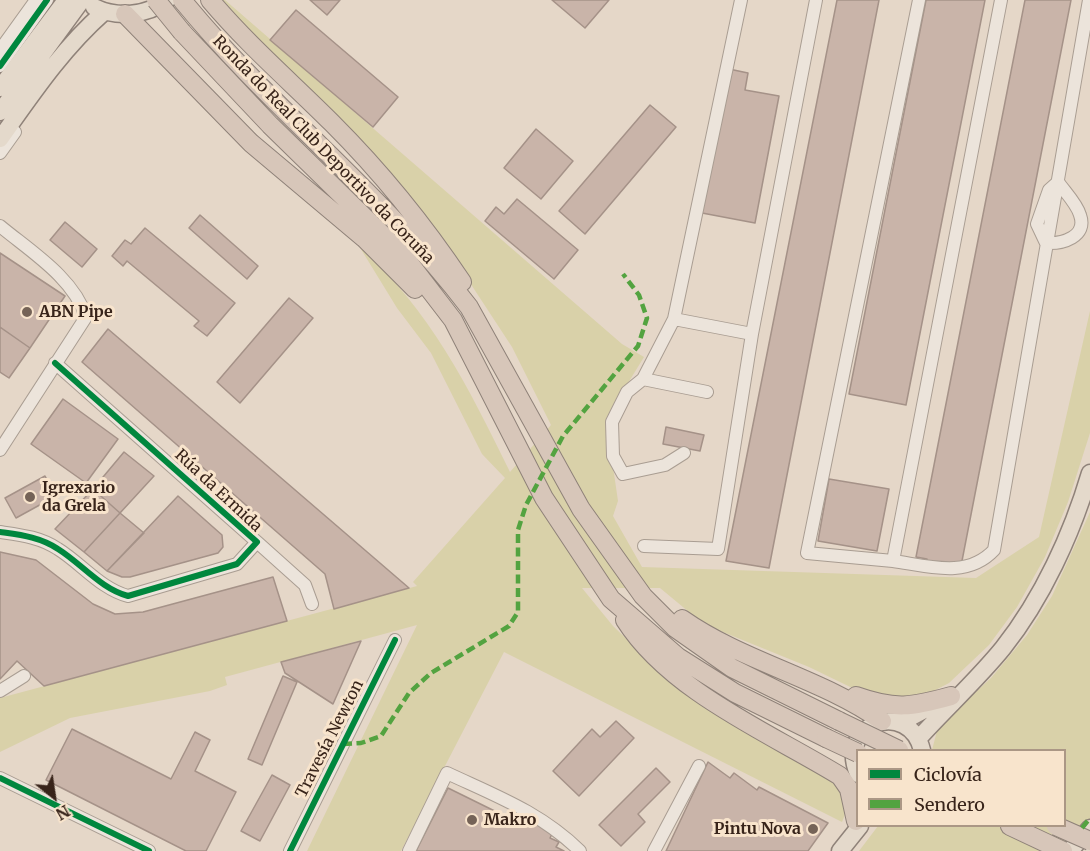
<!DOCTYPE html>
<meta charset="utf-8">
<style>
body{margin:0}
#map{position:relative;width:1090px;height:851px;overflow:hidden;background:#e5d7c8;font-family:Merriweather,serif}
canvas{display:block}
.legend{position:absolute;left:856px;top:749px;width:210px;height:78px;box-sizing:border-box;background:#f8e4cc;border:2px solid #ab9785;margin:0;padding:8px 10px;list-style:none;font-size:18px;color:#38241a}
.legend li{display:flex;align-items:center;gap:12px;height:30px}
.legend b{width:30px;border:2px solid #ab9785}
.north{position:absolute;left:24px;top:767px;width:60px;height:60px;-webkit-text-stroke:4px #f8e4cc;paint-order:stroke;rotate:150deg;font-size:16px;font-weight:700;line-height:24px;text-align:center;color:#38241a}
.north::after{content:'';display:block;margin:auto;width:21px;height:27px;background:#38241a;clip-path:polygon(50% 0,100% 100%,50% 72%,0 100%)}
</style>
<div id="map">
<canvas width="1090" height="851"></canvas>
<ul class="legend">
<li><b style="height:8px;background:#00873e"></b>Ciclovía</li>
<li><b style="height:8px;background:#53a340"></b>Sendero</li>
</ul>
<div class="north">N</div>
</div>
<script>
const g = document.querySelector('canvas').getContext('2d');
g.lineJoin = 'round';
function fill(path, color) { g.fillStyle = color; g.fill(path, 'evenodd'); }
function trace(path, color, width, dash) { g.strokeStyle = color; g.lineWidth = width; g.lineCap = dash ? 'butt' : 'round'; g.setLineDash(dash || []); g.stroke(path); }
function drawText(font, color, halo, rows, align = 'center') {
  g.font = font + ' Merriweather,serif'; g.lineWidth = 6; g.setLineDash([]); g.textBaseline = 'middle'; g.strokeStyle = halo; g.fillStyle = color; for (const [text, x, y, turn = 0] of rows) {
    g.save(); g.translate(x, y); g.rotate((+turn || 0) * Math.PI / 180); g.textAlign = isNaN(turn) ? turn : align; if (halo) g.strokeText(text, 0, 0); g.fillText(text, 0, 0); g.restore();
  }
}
const green = new Path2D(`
 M221 0H225L622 344 644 357 606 419 618 501 613 516 642 567 976 578 1039 537 1090 311V433L1068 502 1045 557 1017 607 989 645 949 683 924 696 873 698 809 667 713 628 695 617 660 588H582L613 626 640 652 837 783C845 795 849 809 842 822L504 652 401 851H307L417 625 225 677 227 685 210 691 70 718 0 752V698L417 586 413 582 505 478 482 454 431 353 397 308 359 246C430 310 468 386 510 472L551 425 512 347 440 237Z
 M1090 512V821L1081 826 1059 851H859L878 826H1064V750H932L938 727 991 678 1027 635 1052 596Z`);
const building = new Path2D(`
 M310 0H340L327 15Z
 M552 0H609L585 28Z
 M837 0H879L769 568 726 561Z
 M926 0H985L906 405 849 394Z
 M1025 0H1071L961 566 927 562V559L916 557Z
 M296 10 398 97 373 127 270 40Z
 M729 69 748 73 745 90 779 96 755 223 702 213Z
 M650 105 676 127 585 234 559 211Z
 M536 129 573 161 541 199 504 168Z
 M517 199 578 250 554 279 485 221 496 207 504 214Z
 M200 215 258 266 247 279 189 228Z
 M65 222 97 249 82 267 50 240Z
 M145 228 235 303 207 336 194 326 199 321 127 261 123 266 112 256 125 240 131 244Z
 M0 253 65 296 30 348 0 327Z
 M289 298 313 318 240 403 217 382Z
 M0 327 30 348 9 378 0 372Z
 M108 329 409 588 334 609 325 574 82 362Z
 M63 399 118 439 86 483 31 444Z
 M666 427 704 435 700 451 663 444Z
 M124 452 154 476 120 513 93 489Z
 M45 476 56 496 16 518 5 498Z
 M829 479 889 489 877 551 818 541Z
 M93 489 120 513 84 552 55 529Z
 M178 496 222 535 223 547 218 553 130 577H122L107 571Z
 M120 513 144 533 107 571 84 552Z
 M0 552 36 560 93 604 115 614 143 612 273 577 287 621 44 686 17 661 0 679Z
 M361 641 333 704 285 673 281 662Z
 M283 676 297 682 262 765 248 759Z
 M616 721 634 738 579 796 553 771 592 729 600 737Z
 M72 729 171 779 195 732 210 740 195 771 236 792 206 851H186L46 780Z
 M708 762 730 778 734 773 757 790 759 787 828 823 808 851H666Z
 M656 768 670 782 638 814 645 822 621 846 599 825Z
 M272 775 290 785 260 841 241 831Z
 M448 788 517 822 524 817 553 832 550 838 559 842 556 847 564 851H416Z`);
const minor = new Path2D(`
 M919 0 807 553 893 561 1001 0
 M0 50 36 0
 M0 66 47 0
 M0 153 15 132
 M1058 182C1065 192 1077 204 1080 215 1088 237 1062 244 1046 243L1037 224 1049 190Z
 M0 226C30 251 74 278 86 317L0 450
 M674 319 752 334
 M643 379 707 392
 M684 453 665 465 623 474 613 456 612 422 627 392 643 379 674 319 741 0
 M0 532C21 535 40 537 58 549 82 564 101 589 128 596L237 564 257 542 55 363
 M257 542 305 585 312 604
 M644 546 718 549 752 334 816 0
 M893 561C928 566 967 579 994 550L1089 0
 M0 691 24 676
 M0 778 149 851
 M290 851 395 640
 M409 851 447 773C496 796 540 812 580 851
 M654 851 699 766`);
const major = new Path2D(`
 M94 7C116 18 147 16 167 0
 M0 88 66 0
 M0 112 82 0
 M0 139C32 94 62 49 104 12
 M895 722 906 720 939 702
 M918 739C946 708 977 680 1003 648 1042 599 1072 534 1090 473
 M858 774C836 722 909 699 922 750
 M840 851 860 826
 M1070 851 1090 828`);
const highway = new Path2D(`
 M182 0C271 109 384 195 469 307L581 509 643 596 675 628 732 668 839 721
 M210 0C248 45 291 82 332 123 381 172 424 225 462 282
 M125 14 251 143 364 238 415 289
 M182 32 270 125 403 255 453 320 544 498 611 599 678 657 735 693 826 738
 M682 619C743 662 821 678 882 721
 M625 620C671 692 770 733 840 776L849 789 856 821
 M856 696C895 710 912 707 951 696
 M1010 826 1063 851`);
const highwayBridge = new Path2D(`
 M156 0 182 32
 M839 721 899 750
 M826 738 858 753
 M1056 826 1090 841`);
const quiet = new Path2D(`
 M343 744 361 743 381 736 409 693 431 673 509 626 518 612V530L526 505 563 436 638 346 647 318 639 295 623 274
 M1082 828 1090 818`);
const cycleway = new Path2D(`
 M0 66 47 0
 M0 532C21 535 40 537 58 549 82 564 101 589 128 596L237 564 257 542 55 363
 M0 778 149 851
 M290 851 395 640`);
const markers = [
 [27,312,6,"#756357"],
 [30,497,6,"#756357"],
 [472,820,6,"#756357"],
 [813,829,6,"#756357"]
];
const streetNames = [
 ["Ronda do Real Club Deportivo da Coruña",323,150,46],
 ["Rúa da Ermida",218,491,43],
 ["Travesía Newton",330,739,-63]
];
const poiNames = [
 ["ABN Pipe",39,312],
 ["Igrexario",42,488],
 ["da Grela",42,506],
 ["Makro",484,820],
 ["Pintu Nova",801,829,"right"]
];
fill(green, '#d9d1a9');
fill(building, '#c9b4a9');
trace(building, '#a59288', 1.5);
trace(minor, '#a99d92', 14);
trace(major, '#8f8279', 19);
trace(highway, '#8f8279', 20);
trace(minor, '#ece4db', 12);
trace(major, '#e4d9cb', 16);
trace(highway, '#d7c6b9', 18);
trace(highwayBridge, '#8f8279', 20, []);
trace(highwayBridge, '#d7c6b9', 18);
trace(quiet, '#53a340', 4.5, [9, 4.5]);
trace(cycleway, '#00873e', 6);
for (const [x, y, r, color] of markers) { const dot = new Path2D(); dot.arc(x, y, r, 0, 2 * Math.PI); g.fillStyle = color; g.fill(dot); trace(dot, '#f8e4cc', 2); }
drawText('16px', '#38241a', '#f8e4cc', streetNames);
drawText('bold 16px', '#38241a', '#f8e4cc', poiNames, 'left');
</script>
